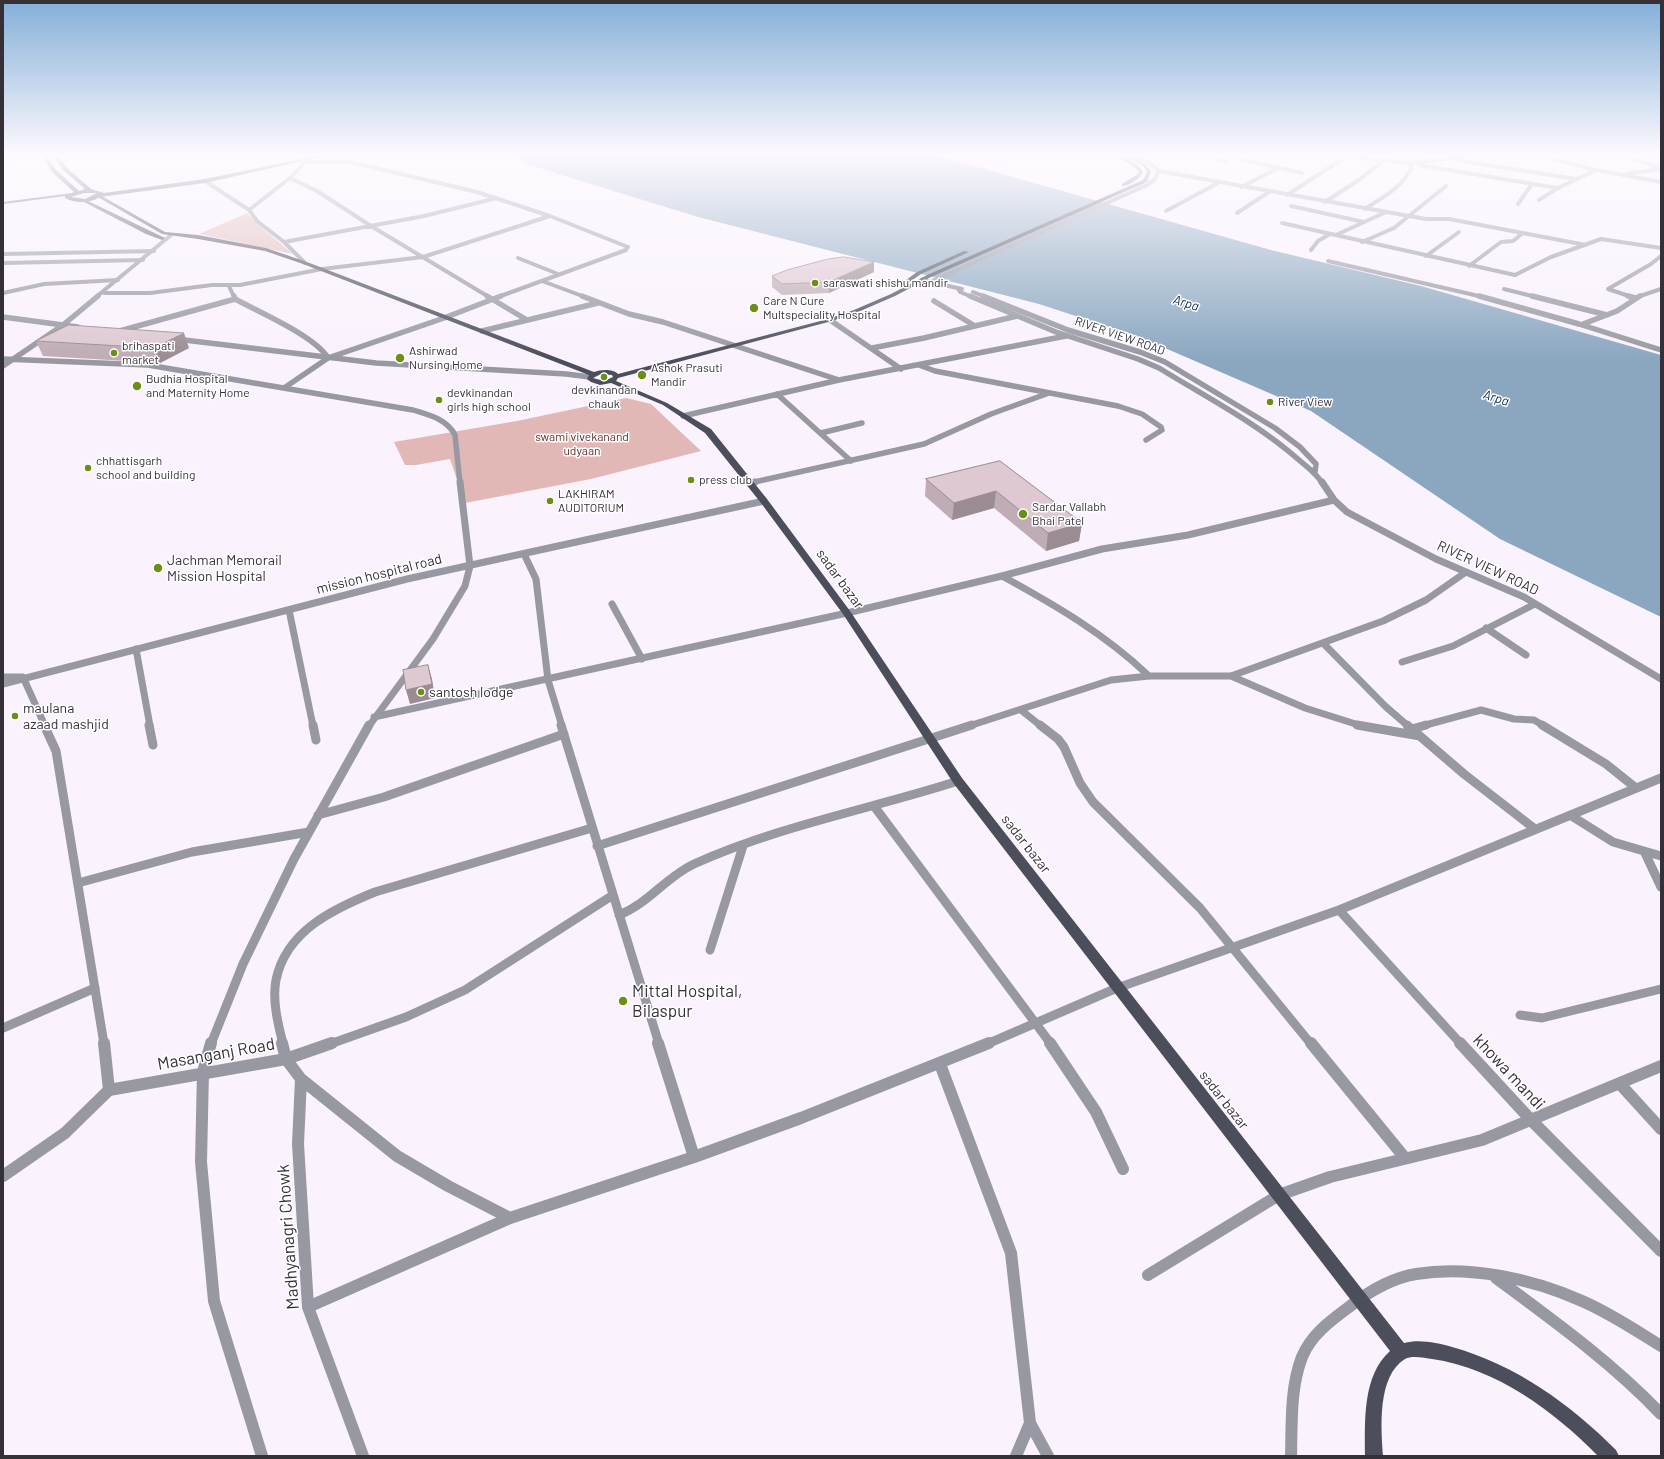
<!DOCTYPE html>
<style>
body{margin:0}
#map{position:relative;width:1664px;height:1459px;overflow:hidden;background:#faf2fd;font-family:Barlow,sans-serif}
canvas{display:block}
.frame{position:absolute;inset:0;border:4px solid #353038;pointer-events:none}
</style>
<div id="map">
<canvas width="1664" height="1459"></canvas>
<div class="frame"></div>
</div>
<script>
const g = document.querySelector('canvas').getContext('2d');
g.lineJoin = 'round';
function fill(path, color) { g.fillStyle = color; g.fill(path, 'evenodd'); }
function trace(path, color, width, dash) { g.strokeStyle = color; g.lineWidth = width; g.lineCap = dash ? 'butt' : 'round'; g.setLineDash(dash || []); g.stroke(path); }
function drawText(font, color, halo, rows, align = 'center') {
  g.font = font + ' Barlow,sans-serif'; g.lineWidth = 3; g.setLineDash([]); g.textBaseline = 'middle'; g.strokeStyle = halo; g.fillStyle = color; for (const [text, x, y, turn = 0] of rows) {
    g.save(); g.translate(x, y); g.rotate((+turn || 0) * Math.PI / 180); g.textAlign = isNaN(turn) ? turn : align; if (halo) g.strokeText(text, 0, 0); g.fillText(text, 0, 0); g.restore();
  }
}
const green = new Path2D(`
 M247 213 262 228 293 254 199 234Z
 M626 398 651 404 701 451 591 479 465 503 450 459 416 465H405L394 442 517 421Z`);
const water = new Path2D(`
 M508 155H935L1271 250 1421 286 1661 355V617L1500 539 1311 411 1137 336 1039 304 698 217 526 164Z`);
const minorFar4 = new Path2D(`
 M1203 155 1227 162
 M1224 155 1302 173
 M1332 155 1409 163 1482 155
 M1538 155 1596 170 1661 182
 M1623 155 1661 168
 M1456 160 1576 179
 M305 162H350L477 192 550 216 628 247 626 250 498 297
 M1419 165 1558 188
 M1159 171 1426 219H1449L1586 245
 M1626 174 1660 169
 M290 178 317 191 371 226 489 297
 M205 181 249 210
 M1241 187 1278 168
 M1287 195 1347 156
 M1539 200 1558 188 1596 170
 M1325 202 1360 179 1383 161
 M1518 204 1532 184
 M1291 206 1364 222
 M1365 209C1383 197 1403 187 1412 167L1409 163
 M1166 211 1218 183
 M1237 213 1269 192
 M1282 223 1515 275 1551 257 1601 239 1661 248
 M1336 235 1386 212
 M284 242 424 216 497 198
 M1362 242 1394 228 1446 186
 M1311 250 1318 241 1330 234
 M3 254 154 251
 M1426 256 1459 232
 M518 258 558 274
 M1328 261 1483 297
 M3 263 143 260
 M305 263 284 242 257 221 249 210 290 178 307 160
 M1469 266 1501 242 1513 241 1523 233
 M922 280 962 289
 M542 281 585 297
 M930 282 1147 185 1154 180 1159 171 1148 162 1134 155
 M229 286 234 297
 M958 289 960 292 972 297
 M1504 289 1536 297
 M973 292 986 297
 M3 293 44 284 118 280
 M104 293H150L212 285H240L322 269 423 257 550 216
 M1632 297 1608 289 1651 264 1661 256
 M1637 297 1661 289`);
const minorFar3 = new Path2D(`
 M234 296 235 299C259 312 315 336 328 358
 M487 296 527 320
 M582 296 629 314 663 322 839 380
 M970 296 1056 332 1138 359 1159 368C1206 397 1257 423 1299 460 1308 468 1316 473 1322 483
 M983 296 1068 330 1140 352 1165 362 1275 428 1300 447 1316 464 1315 472
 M1479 296 1579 324 1661 350
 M1532 296 1607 315
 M1628 296 1635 298
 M934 301 975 326
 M830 320 901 369
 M1583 324 1617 311 1640 296
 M482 331 598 303
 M116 332 235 299
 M872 348 924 338 1017 316
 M3 359 148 365 413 410C429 415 447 419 455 435L460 483
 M919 365 935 371 1118 406 1142 414 1161 427 1162 430 1146 440
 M284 388 328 358 444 318 501 296
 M777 394 851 461
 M683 416 839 380 1066 336
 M821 433 862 423
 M750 483 924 444 991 414 1049 393`);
const minorFar2 = new Path2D(`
 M1322 482 1334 500 1347 512 1436 559 1524 597 1661 679
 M750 483 755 482
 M524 554 536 579 548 680 562 726
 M1002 576C1055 605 1105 634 1149 676
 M612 604 642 659
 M289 610 313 726
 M1486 628 1526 655
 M1323 643 1385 706 1408 726
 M136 649 150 726
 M1402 662 1453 646 1535 604
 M1231 676 1305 708 1362 726
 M1021 710 1041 726
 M374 717 847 613 1002 576 1102 549 1188 535 1334 500
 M369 726 433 639 465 586 470 566 460 482
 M969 726 1111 680 1149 676H1231L1383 621 1426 600 1466 572
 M1422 726 1481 710 1514 719 1534 720 1544 726`);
const minorFar1 = new Path2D(`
 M149 725 153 745
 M313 725 316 740
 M561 725 659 1044
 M1040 725 1058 739 1064 747 1080 783 1093 802 1200 908 1311 1044
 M1357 725 1420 736
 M1407 725 1464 774 1535 829
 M1542 725 1606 764 1636 788
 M1412 729 1426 725
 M874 806 1051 1044
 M318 815 384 797 564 734
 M1570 815 1613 842 1661 856
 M597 846 972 725
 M1645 853 1661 887
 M78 883 192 852 309 832
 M1339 910 1461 1044
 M619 915C649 903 666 877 694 864 778 826 871 809 958 781
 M710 950 743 846
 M1520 1015 1542 1018 1661 989
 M3 1028 95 988
 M211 1044 243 964 294 859 369 725
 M283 1044C278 1024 272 1000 276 980 286 931 333 909 375 892L592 828
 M330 1044 406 1017 465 990 613 895
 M987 1044 1117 988 1339 910 1661 778`);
const minor = new Path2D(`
 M211 1043 203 1072 201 1162 214 1301 262 1456
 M282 1043 286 1059 332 1043
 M658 1043 694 1157
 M1050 1043 1096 1112 1123 1169
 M1311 1043 1405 1158
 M1460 1043 1531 1120 1661 1251
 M940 1064 1011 1253 1030 1423 1016 1456
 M301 1079 298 1144 308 1307 363 1456
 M1620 1084 1661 1129
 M109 1090 286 1059 301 1079 397 1156 448 1186 510 1218
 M1148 1275 1279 1195 1330 1177 1482 1140 1661 1066
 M1496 1278C1554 1321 1611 1362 1661 1414
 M308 1307 510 1218 694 1157 801 1118 989 1043
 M1030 1423 1048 1456
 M1291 1456C1292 1423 1290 1388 1302 1357 1311 1335 1330 1321 1349 1307 1368 1292 1392 1278 1416 1274 1470 1265 1533 1279 1582 1301 1610 1313 1635 1330 1661 1346`);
const tertiaryFar4 = new Path2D(`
 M96 297 171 235`);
const tertiaryFar3 = new Path2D(`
 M3 317 78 327
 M176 339 376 363 566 374 590 377
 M3 366 63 325 98 296`);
const tertiaryFar2 = new Path2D(`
 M3 677H23L45 726
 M3 684 407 579 764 501`);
const tertiaryFar1 = new Path2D(`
 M44 725 56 751 104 1044`);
const tertiary = new Path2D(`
 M3 1176 65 1133 109 1090 104 1043`);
const secondary = new Path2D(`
 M308 159 309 155`);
const primary = new Path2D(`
 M1115 155C1123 154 1139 164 1143 172 1141 178 1129 186 1122 186V184L1138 174 1139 172 1137 169Z
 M1123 155C1133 154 1147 163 1151 172L1147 182 931 277 895 296 858 312 832 321 618 378 616 381 667 403 711 429 767 499 850 611 962 778 1404 1343C1420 1339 1437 1343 1452 1347 1516 1365 1570 1404 1616 1450L1619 1456H1598C1554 1411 1496 1368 1432 1359 1425 1358 1412 1355 1405 1359 1377 1376 1381 1428 1383 1456H1365C1365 1422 1362 1376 1390 1351L954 784 843 614 761 503 705 433 663 405 611 383 600 385 591 382 587 379 589 375 303 264 265 251 198 239 162 234 96 196 100 195 165 232 198 235 266 248 307 262 594 372C601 369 614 369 618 374L828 319 854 310 891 294 927 275 1143 180 1147 172 1144 167ZM601 374 612 375 613 377 604 381 593 378Z
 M72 193 74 195 3 204V202Z
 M84 199 165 238 162 240 146 234 82 201Z
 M964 251 969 252 921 274 907 284 902 283 917 272Z`);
const trunk = new Path2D(`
 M42 155H46L56 170 79 191 85 189 63 170 53 155H57L67 168 91 189 104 193 205 179 322 155H329L205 183 100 197C90 203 76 204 65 198V196L74 192 52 172ZM84 193H97L85 199 71 197Z`);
const wall = new Path2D(`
 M874 262V272L829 293 782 295 772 287V276Z
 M36 341 189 348 160 363 43 356Z
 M1000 461 1082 523 1079 541 1046 551 994 508 952 520 925 496 926 479Z`);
const shadedWall = new Path2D(`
 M874 262V272L829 293V282Z
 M184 333 189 348 160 363 154 348Z
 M996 491 994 508 952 520 954 503Z
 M1082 523 1079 541 1046 551 1048 533Z
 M428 665 432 679 435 698 410 704 406 690Z`);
const building = new Path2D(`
 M844 257 874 262 829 282 782 284 772 276 787 270 828 259Z
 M69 325 184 333 154 348 36 341Z
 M1000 461 1082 523 1048 533 996 491 954 503 926 479Z
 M428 665 432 684 406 690 403 670Z`);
const markers = [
 [815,283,4,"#6b8e15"],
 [754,308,5,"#6b8e15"],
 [114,353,4,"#6b8e15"],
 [400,358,5,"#6b8e15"],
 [642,375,5,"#6b8e15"],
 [604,377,4,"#6b8e15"],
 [137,386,5,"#6b8e15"],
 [439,400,4,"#6b8e15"],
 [1270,402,4,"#6b8e15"],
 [88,468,4,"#6b8e15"],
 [691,480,4,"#6b8e15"],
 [550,501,4,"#6b8e15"],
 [1023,514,5,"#6b8e15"],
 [158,568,5,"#6b8e15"],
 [421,692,4,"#6b8e15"],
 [15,716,4,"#6b8e15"],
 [623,1001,5,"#6b8e15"]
];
const farPoinames = [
 ["saraswati shishu mandir",823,283],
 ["Care N Cure",763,301],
 ["Multspeciality Hospital",763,315],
 ["brihaspati",122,346],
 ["market",122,360],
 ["Ashirwad",409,351],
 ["Nursing Home",409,365],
 ["Ashok Prasuti",651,368],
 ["Mandir",651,382],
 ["Budhia Hospital",146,379],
 ["and Maternity Home",146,393],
 ["devkinandan",604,390,"center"],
 ["chauk",604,404,"center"],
 ["devkinandan",447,393],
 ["girls high school",447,407],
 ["River View",1278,402],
 ["chhattisgarh",96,461],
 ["school and building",96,475],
 ["press club",699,480],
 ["LAKHIRAM",558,494],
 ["AUDITORIUM",558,508],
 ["Sardar Vallabh",1032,507],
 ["Bhai Patel",1032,521]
];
const farStreetnames = [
 ["RIVER VIEW ROAD",1120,336,19]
];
const farParknames = [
 ["swami vivekanand",582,437],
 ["udyaan",582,451]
];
const farWaternames = [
 ["Arpa",1186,303,17],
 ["Arpa",1496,398,17]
];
const poiNames = [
 ["Jachman Memorail",167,560],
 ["Mission Hospital",167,576],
 ["santosh lodge",429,692],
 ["maulana",23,708],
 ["azaad mashjid",23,724]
];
const streetNames = [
 ["RIVER VIEW ROAD",1488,568,25],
 ["mission hospital road",379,574,-14],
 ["sadar bazar",840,579,54],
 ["sadar bazar",1026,844,52],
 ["sadar bazar",1224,1100,52]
];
const nearPoinames = [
 ["Mittal Hospital,",632,991],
 ["Bilaspur",632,1011]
];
const nearStreetnames = [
 ["Masanganj Road",216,1054,-10],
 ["khowa mandi",1509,1072,47],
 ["Madhyanagri Chowk",288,1237,-94]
];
fill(green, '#e1b8b5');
fill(water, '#8ba7c0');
trace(minorFar4, '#9798a1', 4);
trace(minorFar3, '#9798a1', 5.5);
trace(minorFar2, '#9798a1', 7);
trace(minorFar1, '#9798a1', 9);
trace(minor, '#9798a1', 12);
trace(tertiaryFar4, '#9798a1', 4);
trace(tertiaryFar3, '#9798a1', 5.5);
trace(tertiaryFar2, '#9798a1', 7);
trace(tertiaryFar1, '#9798a1', 9);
trace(tertiary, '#9798a1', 12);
trace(secondary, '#6b6c79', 4);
fill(primary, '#4c4e5c');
fill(trunk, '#404150');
fill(wall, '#bfacb5');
fill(shadedWall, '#9b8c93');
fill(building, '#dec8d2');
trace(building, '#9b8c93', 1);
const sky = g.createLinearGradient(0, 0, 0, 359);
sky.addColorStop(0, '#83afd8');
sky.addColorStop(0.43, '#fdf9fe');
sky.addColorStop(1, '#fdf9fe00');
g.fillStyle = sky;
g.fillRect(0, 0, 1664, 359);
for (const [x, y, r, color] of markers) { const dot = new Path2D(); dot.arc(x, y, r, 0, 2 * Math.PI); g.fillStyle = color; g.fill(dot); trace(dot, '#fff', 1.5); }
drawText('12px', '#353038', '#fff', farPoinames, 'left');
drawText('12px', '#353038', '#fff', farStreetnames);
drawText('12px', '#632d2c', '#fff', farParknames);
drawText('italic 13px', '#092b46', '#fff', farWaternames);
drawText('14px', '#353038', '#fff', poiNames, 'left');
drawText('14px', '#353038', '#fff', streetNames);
drawText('17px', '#353038', '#fff', nearPoinames, 'left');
drawText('17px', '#353038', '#fff', nearStreetnames);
</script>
